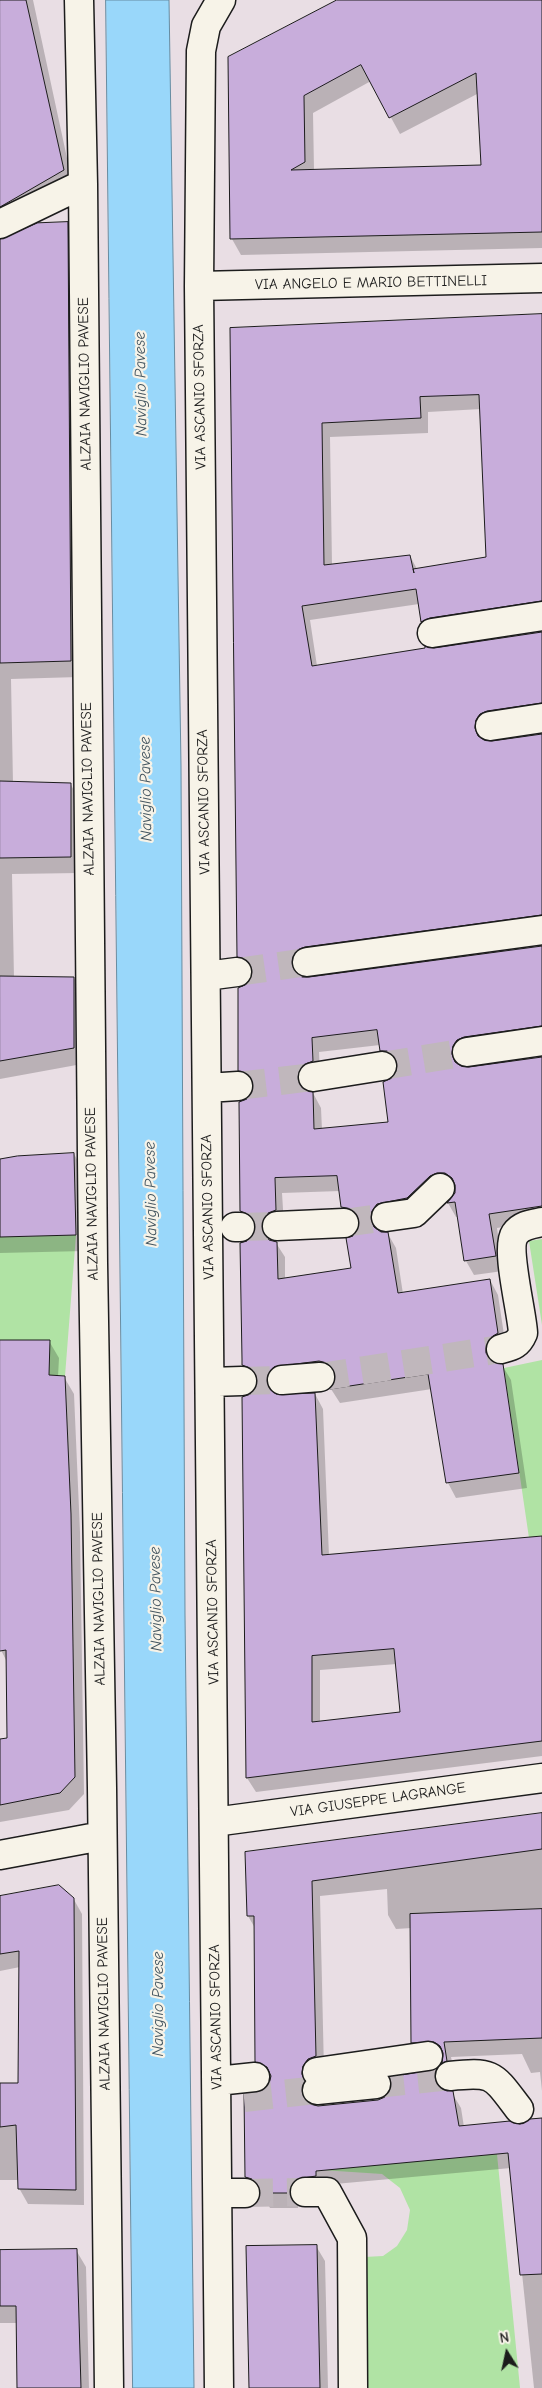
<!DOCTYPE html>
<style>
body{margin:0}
#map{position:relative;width:542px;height:2388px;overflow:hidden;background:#e9dee4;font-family:"Comic Neue",sans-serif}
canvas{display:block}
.north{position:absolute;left:482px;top:2328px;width:50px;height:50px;-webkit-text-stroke:4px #f7f3e8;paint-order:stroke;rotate:350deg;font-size:14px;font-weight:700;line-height:20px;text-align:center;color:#1c1c1c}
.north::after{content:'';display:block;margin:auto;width:18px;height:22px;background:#1c1c1c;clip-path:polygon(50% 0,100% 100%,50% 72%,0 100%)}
</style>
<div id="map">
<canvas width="542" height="2388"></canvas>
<div class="north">N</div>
</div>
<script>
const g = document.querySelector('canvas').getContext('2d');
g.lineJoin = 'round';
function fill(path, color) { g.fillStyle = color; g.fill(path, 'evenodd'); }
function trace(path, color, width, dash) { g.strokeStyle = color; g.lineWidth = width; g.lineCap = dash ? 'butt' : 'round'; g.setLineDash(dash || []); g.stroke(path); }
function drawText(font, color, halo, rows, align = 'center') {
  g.font = font + ' "Comic Neue",sans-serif'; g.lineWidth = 4.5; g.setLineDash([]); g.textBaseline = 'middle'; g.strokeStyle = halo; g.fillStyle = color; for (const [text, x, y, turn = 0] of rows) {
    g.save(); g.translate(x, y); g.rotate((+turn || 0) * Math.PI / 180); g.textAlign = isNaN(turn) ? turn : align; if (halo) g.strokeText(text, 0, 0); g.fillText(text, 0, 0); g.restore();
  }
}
const green = new Path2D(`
 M76 1235 65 1376 49 1375V1340H0V1237Z
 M542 1239V1325L529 1241Z
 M542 1360V1536L529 1538 504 1368Z
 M497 2154 520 2388H364V2257L383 2256 397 2246 407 2230 410 2210 400 2188 382 2174 321 2170Z`);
const water = new Path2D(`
 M106 0H169L181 766 185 1615 194 2388H133Z`);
const shadow = new Path2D(`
 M0 0H33L73 186 0 229Z
 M340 0H542V248L241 255 232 239ZM371 81 400 134 479 93 482 166 314 170 313 113Z
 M67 223 76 239 79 677 11 679 13 783 71 785 80 801 79 873 12 874 14 978H74L83 994 82 1064 0 1079V241Z
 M542 315V616L430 636 422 622 419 604 310 620 317 666 542 633V719L483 736V741L542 735V930L301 971 300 977 309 979 542 947V1041L460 1061V1067L469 1069 542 1058V1203L532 1204 535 1222 497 1228 503 1271 474 1275 466 1261 459 1217H456L448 1203 456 1192V1189L453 1187 379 1227V1232L388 1234 396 1248 403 1294 490 1280 498 1295 506 1348 498 1353 494 1363 502 1365 511 1380 527 1488 456 1498 448 1483 432 1389 340 1403 331 1389 337 1378 328 1376 276 1388 274 1396 315 1394 323 1409 329 1556 542 1537V1756L256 1792 247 1778 251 1395 257 1389 259 1382 252 1380 243 1365 248 1242 254 1236 257 1228 250 1226 241 1211 248 1100 253 1094 255 1087 248 1085 240 1070 248 985 253 974 247 971 238 956 231 329ZM481 409 488 558 417 569 410 556 332 565 330 437 428 433V412ZM380 1045 390 1065 398 1067 393 1079 389 1123 322 1130 321 1108 313 1093 306 1090V1087L320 1076 319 1052ZM340 1191 343 1207 351 1222 360 1224 359 1231 354 1237 352 1269 285 1280V1257L276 1243 269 1241 271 1234 284 1225 282 1193ZM397 1664 401 1713 320 1722V1670Z
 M74 1154 83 1170 85 1251 0 1253V1160Z
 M0 1341H49L59 1358 58 1377H64L74 1394 80 1532 84 1794 69 1810 0 1822V1740L8 1739 7 1662 1 1650Z
 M542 1814V2091L540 2072 531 2073 522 2054 451 2057 455 2076 451 2077 443 2063 444 2056 421 2057 413 2042 412 1928 396 1929 388 1915 387 1889 320 1896 324 2071 310 2105 319 2107 378 2101 435 2070 444 2085 443 2091 452 2093 461 2108 464 2127 521 2126 542 2119V2388H534L511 2168 324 2185 299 2200 298 2208H270L263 2195 255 2192 247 2177 264 2091 270 2084 271 2079 265 2077 257 2061 255 1928 248 1916 246 1853Z
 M0 1897 73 1898 82 1914 84 2205 28 2204 19 2188V2180H0V2084H19L20 1967 0 1971Z
 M316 2246 325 2261 328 2388H250Z
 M76 2250 86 2267 89 2388H18V2323H0V2251Z`);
const building = new Path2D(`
 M0 0H26L64 170 0 207Z
 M337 0H542V232L230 239 228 57ZM361 65 389 118 476 73 481 165 291 170 305 162 304 96Z
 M68 222 71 661 0 663V239L37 223Z
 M542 314V601L430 618 421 622 416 589 302 606 312 666 425 648V646L434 648 542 632V703L487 711 480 714 476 720 475 728 478 736 484 740 492 741 542 734V915L305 947 297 950 293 956 292 964 295 972 302 977H309L542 946V1026L464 1037 457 1040 453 1046 452 1054 455 1062 461 1066 469 1067 542 1057V1206L489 1214 496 1256 464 1261 455 1202 447 1203 455 1193V1185L452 1178 445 1173H437L430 1176 407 1198 377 1204 372 1211 371 1219 374 1227 381 1232H388L398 1293 490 1279 498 1333 490 1338 486 1345V1353L490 1360 503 1364 519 1473 446 1483 428 1374 330 1389 334 1383 336 1376 333 1369 327 1363 319 1361 274 1367 268 1373 266 1381 269 1388 276 1394 315 1393 322 1555 542 1536V1741L246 1778 242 1397 251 1394 255 1389 258 1381 255 1372 250 1368 242 1365V1359L240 1243 247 1241 253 1235 256 1227 254 1220 248 1214 240 1211 239 1102 247 1099 252 1093 254 1085 251 1077 245 1072 238 1071V988L247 984 252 978V970L249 962 237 957 230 328ZM479 395 486 557 413 569 414 573 410 555 324 565 322 423 421 418 420 397ZM377 1030 380 1051H387L394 1056 397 1064V1071L392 1078 383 1082 388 1122 314 1129 313 1092 301 1087 298 1079V1072L303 1065 313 1061 312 1038ZM337 1176 341 1207 352 1209 357 1214 360 1222 358 1231 353 1236 346 1238 351 1268 278 1279 277 1242 269 1240 264 1235 261 1226 263 1219 268 1213 276 1210 275 1178ZM394 1649 400 1712 312 1722V1656Z
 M0 781 71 783V857L0 858Z
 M0 976 74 977V1048L0 1061Z
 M74 1153 76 1235 0 1237V1159L17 1156Z
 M0 1340H50L49 1375 65 1376 71 1514 75 1777 60 1793 0 1805V1739L7 1738 6 1650 0 1651Z
 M542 1813V1849L312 1881 316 2056 308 2059 303 2066 302 2074 305 2081 301 2091 305 2100 310 2104 318 2106 378 2100 385 2097 390 2091 392 2083 390 2077 436 2069 434 2077 438 2085 444 2090 453 2091 459 2126 510 2121 520 2124 530 2119 542 2118V2274L520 2275 508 2153 316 2171V2176L297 2179 291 2185 290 2193H261L258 2185 252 2179 245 2177 244 2094 264 2090 269 2084 271 2076 267 2067 255 2062 254 1916H247L245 1852Z
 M59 1885 74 1898 76 2190 18 2189 16 2125 0 2127V2083H18L19 1951 0 1954V1896Z
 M542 1909V2038L444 2042 447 2061 442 2063 443 2053 440 2046 434 2042 411 2043 410 1914Z
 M317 2245 320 2388H249L246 2246Z
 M77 2249 81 2388H17L16 2306H0V2250Z`);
const minorTunnel = new Path2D(`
 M237 972 307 962
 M382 1066 467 1052
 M238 1086 313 1077
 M344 1223 386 1217
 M240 1227 277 1226
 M320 1377 501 1349
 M242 1381 282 1380
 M376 2084 450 2076
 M244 2098 317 2090
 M245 2193 305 2192`);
const minor = new Path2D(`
 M79 0 83 184 93 1263 102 1788 109 2388
 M0 224 83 184
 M199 286 542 278
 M432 633 542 616
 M490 726 542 718
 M307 962 542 930
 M206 976 237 972
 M467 1052 542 1041
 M313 1077 382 1066
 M207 1088 238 1086
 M386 1217 414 1213 440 1188
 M277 1226 344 1223
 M235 1227H240
 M501 1349C512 1346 518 1345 523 1333 522 1312 505 1248 515 1234 521 1225 532 1224 542 1222
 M282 1380 320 1377
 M210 1382 242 1381
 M214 1822 542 1778
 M0 1855 102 1836
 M317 2072 428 2056
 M450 2076C494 2071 493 2075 519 2109
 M217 2081 255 2077
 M317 2090 376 2084
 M305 2192H327L352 2238 353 2388
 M218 2193H245
 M219 2388 199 286 201 51 206 26 221 0`);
const streetNames = [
 ["VIA ANGELO E MARIO BETTINELLI",371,283,-1],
 ["ALZAIA NAVIGLIO PAVESE",85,384,-91],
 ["VIA ASCANIO SFORZA",200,397,-91],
 ["ALZAIA NAVIGLIO PAVESE",88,789,-91],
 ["VIA ASCANIO SFORZA",204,802,-91],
 ["ALZAIA NAVIGLIO PAVESE",92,1194,-91],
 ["VIA ASCANIO SFORZA",208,1207,-91],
 ["ALZAIA NAVIGLIO PAVESE",99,1599,-91],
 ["VIA ASCANIO SFORZA",213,1612,-91],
 ["VIA GIUSEPPE LAGRANGE",378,1800,-8],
 ["ALZAIA NAVIGLIO PAVESE",104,2004,-91],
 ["VIA ASCANIO SFORZA",216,2017,-91]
];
const waterNames = [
 ["Naviglio Pavese",141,384,-91],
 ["Naviglio Pavese",146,789,-91],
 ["Naviglio Pavese",151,1194,-91],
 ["Naviglio Pavese",156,1599,-91],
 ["Naviglio Pavese",158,2004,-90]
];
fill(green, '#b0e3a4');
fill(water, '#99d7fa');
trace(water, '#678ca1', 1);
fill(shadow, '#0003');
fill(building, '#c8addb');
trace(building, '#1c1c1c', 1);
trace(minorTunnel, '#c0b7bc', 28, [28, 14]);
trace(minor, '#1c1c1c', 31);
trace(minor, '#f7f3e8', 28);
drawText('15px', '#1c1c1c', '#f7f3e8', streetNames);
drawText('italic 16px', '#42545f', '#f7f3e8', waterNames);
</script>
